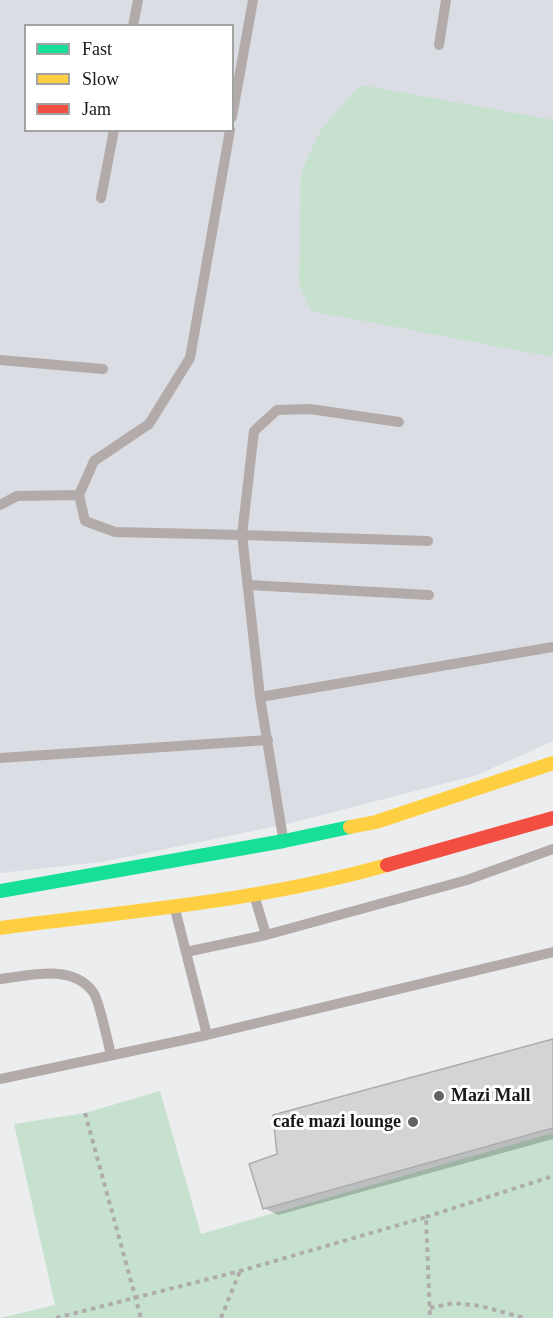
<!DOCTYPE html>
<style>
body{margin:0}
#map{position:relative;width:553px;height:1318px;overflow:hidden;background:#ecedef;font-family:Georgia,serif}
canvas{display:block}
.legend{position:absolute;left:24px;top:24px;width:210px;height:108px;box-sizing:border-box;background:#fff;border:2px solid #a3a3a3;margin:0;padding:8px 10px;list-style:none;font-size:18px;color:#19191a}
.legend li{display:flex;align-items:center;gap:12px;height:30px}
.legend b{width:30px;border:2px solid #a3a3a3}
</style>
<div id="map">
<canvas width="553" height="1318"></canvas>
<ul class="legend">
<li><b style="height:8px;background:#16e098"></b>Fast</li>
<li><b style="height:8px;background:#ffcf43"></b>Slow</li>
<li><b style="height:8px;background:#f24e42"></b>Jam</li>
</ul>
</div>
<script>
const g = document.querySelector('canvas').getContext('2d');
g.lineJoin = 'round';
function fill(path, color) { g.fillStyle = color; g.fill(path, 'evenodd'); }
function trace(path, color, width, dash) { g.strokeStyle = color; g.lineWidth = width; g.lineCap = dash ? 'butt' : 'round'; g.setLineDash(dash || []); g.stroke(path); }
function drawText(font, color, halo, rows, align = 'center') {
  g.font = font + ' Georgia,serif'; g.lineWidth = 6; g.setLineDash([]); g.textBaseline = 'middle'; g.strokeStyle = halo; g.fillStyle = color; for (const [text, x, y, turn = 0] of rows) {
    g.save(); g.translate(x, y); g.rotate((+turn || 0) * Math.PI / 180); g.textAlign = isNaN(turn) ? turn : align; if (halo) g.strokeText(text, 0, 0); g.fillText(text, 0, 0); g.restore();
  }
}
const built = new Path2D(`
 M0 0H553V741L477 775 287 824 102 862 0 873ZM26 26H232V130H26Z`);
const green = new Path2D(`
 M360 85 553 120V357L311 311 299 284 301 174 320 131Z
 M160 1091 201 1234 553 1133V1318H0L55 1305 14 1124 85 1113Z`);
const shadow = new Path2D(`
 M553 1040V1139L278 1215 264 1208Z`);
const building = new Path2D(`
 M553 1039V1128L263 1209 249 1164 277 1154 273 1115Z`);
const path = new Path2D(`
 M85 1113 141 1318
 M426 1217 553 1176
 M430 1308 453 1303 481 1306 524 1318
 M56 1318 240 1271 426 1217 430 1318
 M221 1318 240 1271`);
const lane = new Path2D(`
 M133 26 138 0
 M439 45 446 0
 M232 117 253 0
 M230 130 190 358 149 424 94 461 79 495 85 521 115 532 242 535 260 697 283 838
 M101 198 114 130
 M0 360 103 369
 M399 422 310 409 277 410 254 431 242 535 428 541
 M0 505 17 496 79 495
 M249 585 429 595
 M260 697 553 647
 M0 758 268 740
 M255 898 266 935
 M175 909 207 1035
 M186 952 266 935 467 880 553 849
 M0 979C30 976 72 963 93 992 99 999 108 1043 111 1055
 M0 1079 207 1035 553 952`);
const fast = new Path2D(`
 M0 891 284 841 350 827`);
const slow = new Path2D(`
 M350 827 376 822 553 763
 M0 928C129 911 261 901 387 865`);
const jam = new Path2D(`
 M387 865 553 818`);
const markers = [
 [439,1096,6,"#636365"],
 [413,1122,6,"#636365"]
];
const poiNames = [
 ["Mazi Mall",451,1096],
 ["cafe mazi lounge",401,1122,"right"]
];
fill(built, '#dadde3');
fill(green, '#c6e2ce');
fill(shadow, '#0003');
fill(building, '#d4d4d6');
trace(building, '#adadaf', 1.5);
trace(path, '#b0acab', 4, [4.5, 4.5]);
trace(lane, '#b3aba9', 10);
trace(fast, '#16e098', 14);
trace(slow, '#ffcf43', 14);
trace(jam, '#f24e42', 14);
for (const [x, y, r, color] of markers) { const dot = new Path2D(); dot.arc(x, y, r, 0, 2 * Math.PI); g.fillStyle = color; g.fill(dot); trace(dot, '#fff', 2); }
drawText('bold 18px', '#19191a', '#fff', poiNames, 'left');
</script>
